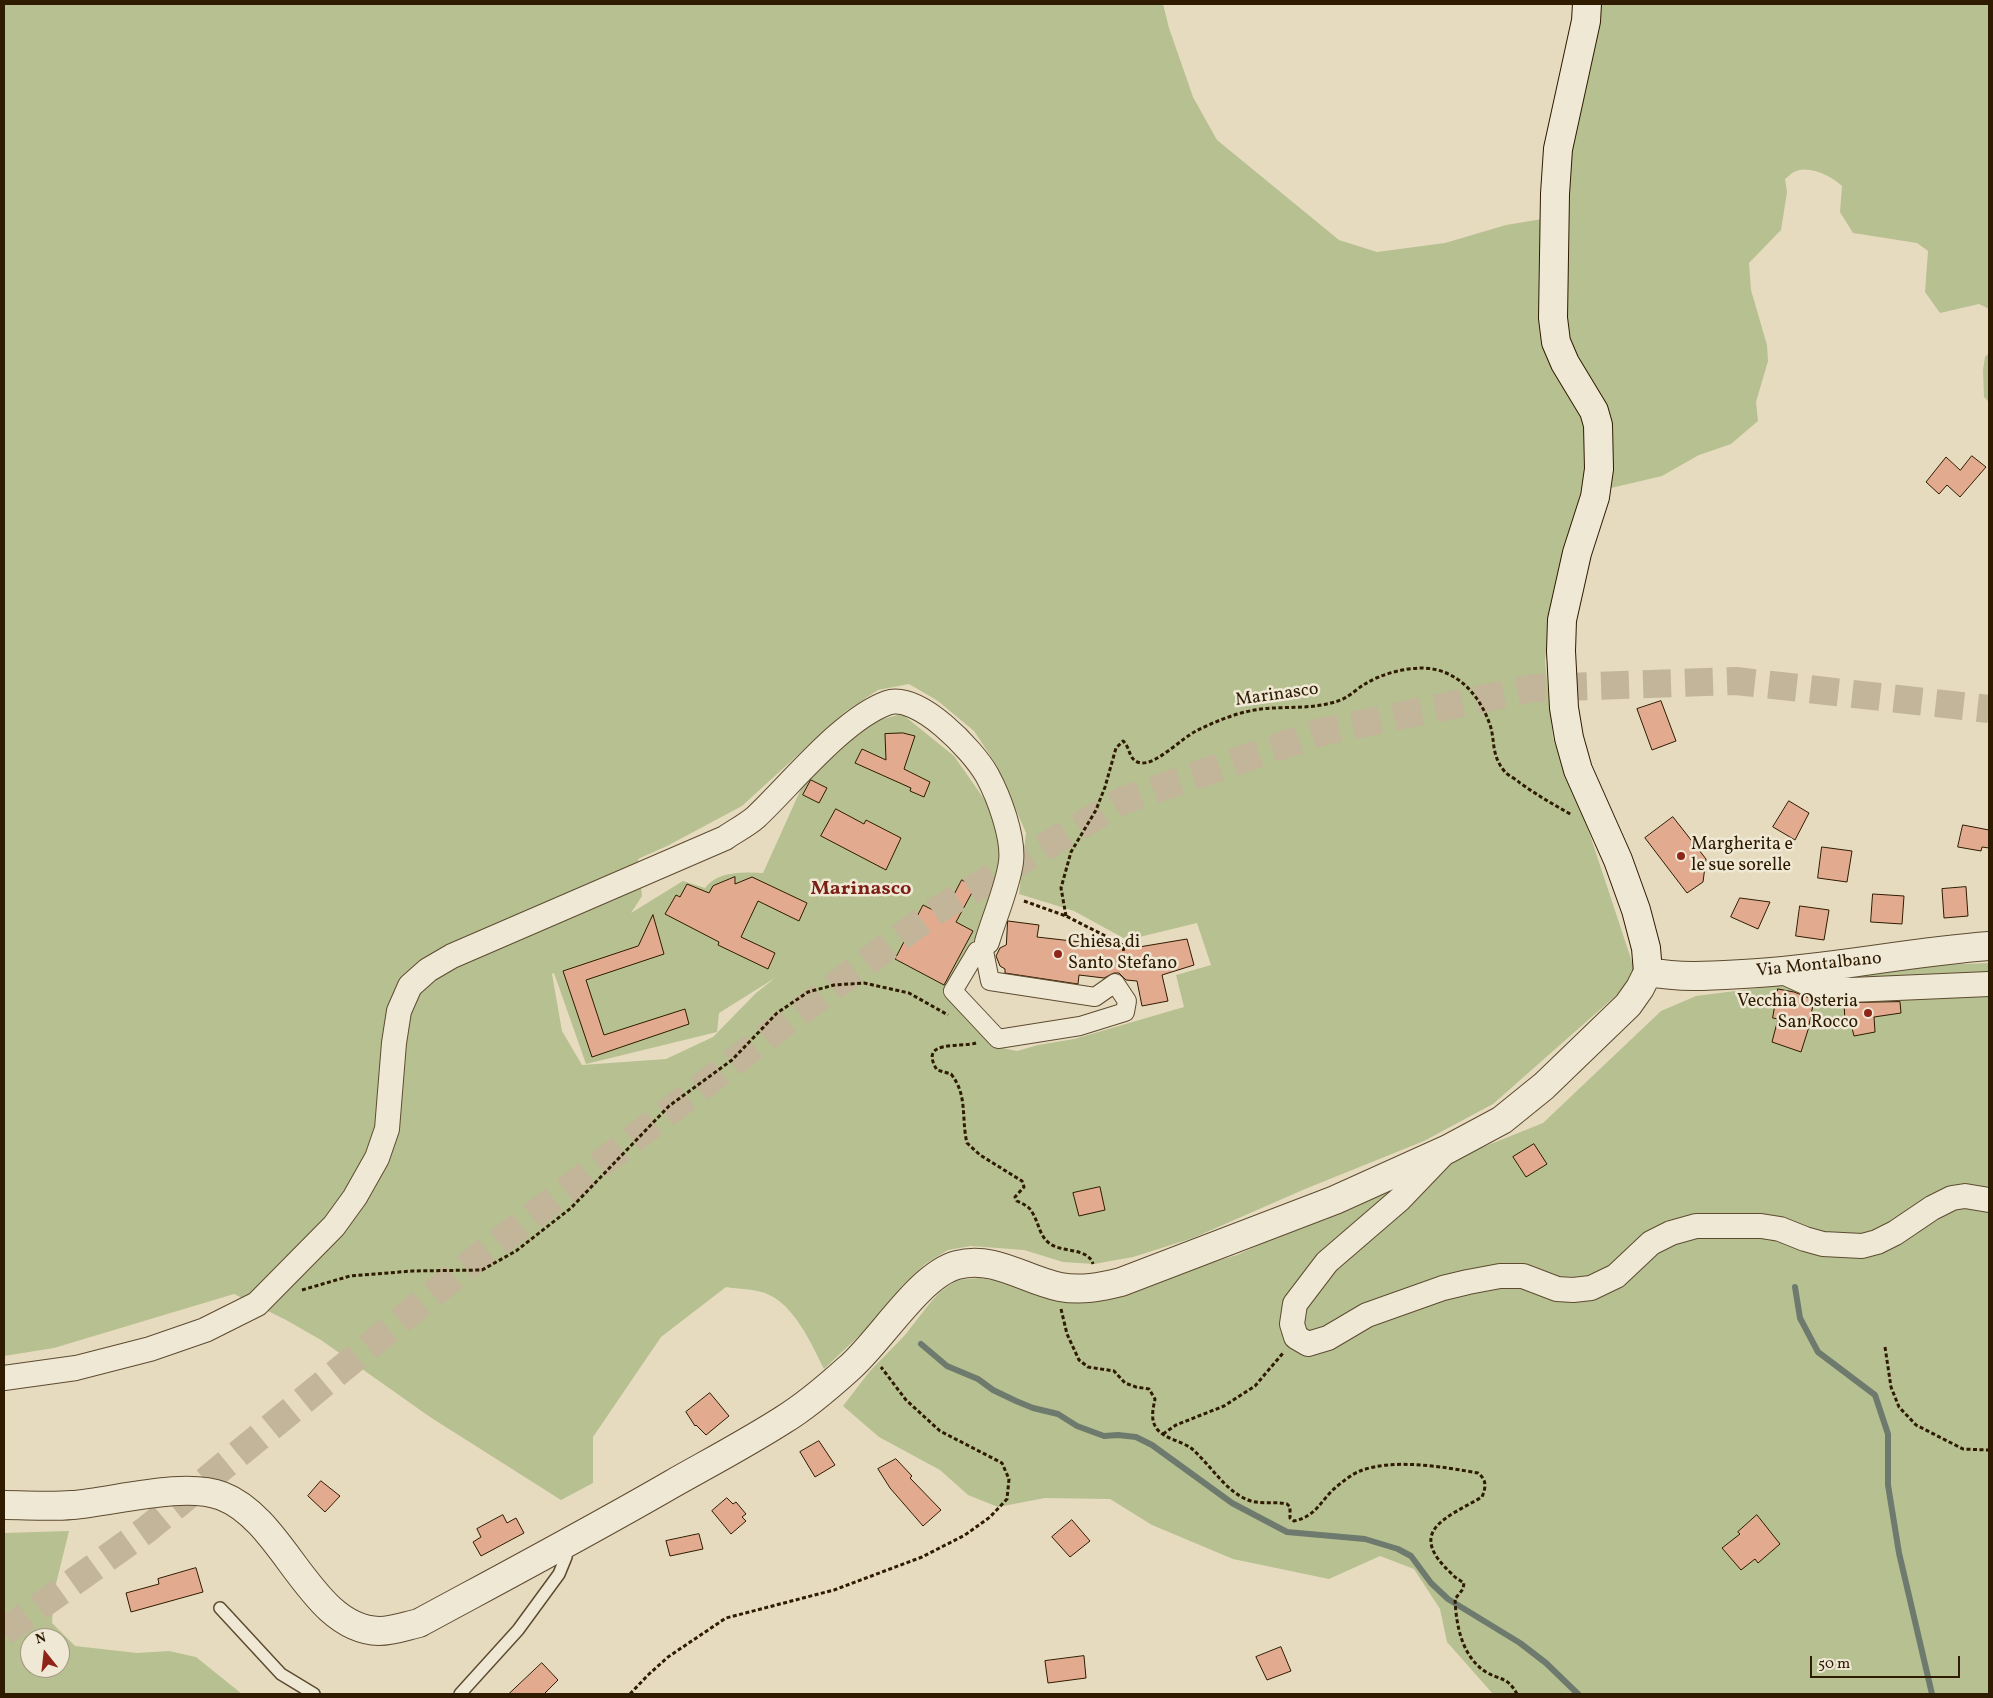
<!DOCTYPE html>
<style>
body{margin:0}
#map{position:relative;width:1993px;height:1698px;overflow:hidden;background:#e7dbbf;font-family:Vollkorn,serif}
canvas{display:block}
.frame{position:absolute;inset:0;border:5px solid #2f1b00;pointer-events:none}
.north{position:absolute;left:20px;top:1628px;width:50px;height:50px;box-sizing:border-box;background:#efe8d5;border:1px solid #a29680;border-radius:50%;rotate:344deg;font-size:14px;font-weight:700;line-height:20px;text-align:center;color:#2f1b00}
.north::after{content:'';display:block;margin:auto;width:18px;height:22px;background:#8f2418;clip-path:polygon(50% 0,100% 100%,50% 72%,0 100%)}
.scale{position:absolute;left:1810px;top:1656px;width:150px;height:22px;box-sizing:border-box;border:2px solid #2f1b00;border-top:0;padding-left:6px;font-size:15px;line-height:18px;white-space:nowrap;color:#2f1b00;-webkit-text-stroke:4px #efe8d5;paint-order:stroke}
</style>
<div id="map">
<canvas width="1993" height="1698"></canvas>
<div class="frame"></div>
<div class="north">N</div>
<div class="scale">50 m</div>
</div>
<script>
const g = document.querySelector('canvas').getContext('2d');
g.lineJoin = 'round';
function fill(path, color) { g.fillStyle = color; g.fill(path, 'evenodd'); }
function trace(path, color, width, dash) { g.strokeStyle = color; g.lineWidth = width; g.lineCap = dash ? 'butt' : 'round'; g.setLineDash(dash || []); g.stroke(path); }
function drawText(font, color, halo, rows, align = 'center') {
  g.font = font + ' Vollkorn,serif'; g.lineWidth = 5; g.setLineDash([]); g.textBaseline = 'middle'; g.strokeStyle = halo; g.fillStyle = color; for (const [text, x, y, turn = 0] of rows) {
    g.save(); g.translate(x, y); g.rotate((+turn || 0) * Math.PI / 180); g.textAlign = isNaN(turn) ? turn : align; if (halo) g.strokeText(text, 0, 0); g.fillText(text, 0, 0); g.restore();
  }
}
const green = new Path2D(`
 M4 4H1163L1169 28 1193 97 1217 140 1339 240 1377 252 1445 243 1506 225 1542 219V279L1539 327 1551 366 1580 413 1584 426 1585 442V485L1568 536 1552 596 1545 661 1553 738 1590 835 1637 977 1493 1104 1424 1141 1305 1189 1193 1238 1133 1257 1094 1264 1063 1262 1024 1250 971 1246 948 1250 925 1264 902 1286 863 1332 824 1369C811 1343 794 1304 765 1293 754 1289 738 1289 726 1287L661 1337 593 1437V1483L561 1500 430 1417 321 1340 286 1320 234 1294 54 1348 4 1356ZM909 684 938 701 974 731 997 766 1026 833 1019 894 1074 911 1127 940 1197 923 1211 965 1176 975 1184 1007 1074 1039 1038 1045 1017 1051 997 1047 945 994 1015 864 996 816 954 756 902 714 860 725 819 749 763 873C744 872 718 871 705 888L683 881 631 913 642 896 638 859 667 846 742 806 846 711 878 690ZM554 973 586 1064 717 1032 719 1013 775 978 756 993 713 1037 666 1059 582 1065 562 1031 552 974Z
 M1600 4H1989V309L1979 304 1940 313 1925 292 1928 251 1917 243 1853 233 1840 212 1842 186C1832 176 1808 164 1794 172 1791 173 1788 177 1785 179L1787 192 1781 230 1749 263 1751 290 1767 345 1768 361 1756 402 1758 421 1731 444 1699 455 1662 476 1611 488 1612 438 1597 390 1570 342 1566 323 1569 168 1574 127Z
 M1989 353V402L1984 397 1983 370 1985 357Z
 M1989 963V1694H1493L1447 1642 1440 1609 1414 1569 1380 1556 1329 1579 1233 1559 1152 1525 1110 1499 1045 1498 998 1507 968 1495 940 1470 879 1437 843 1406 870 1371 905 1335 930 1303 940 1292 957 1280 979 1278 1000 1281 1036 1295 1096 1302 1133 1286 1237 1255 1406 1178 1543 1123 1661 1011 1696 996 1938 965Z
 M69 1531 54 1592 52 1623 75 1646 137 1653 169 1651 196 1657 242 1694H4V1533ZM30 1638H60V1668H30Z`);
const stream = new Path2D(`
 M1795 1287 1800 1318 1818 1352 1875 1395 1888 1434V1485L1899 1553 1932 1694
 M921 1344 947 1366 978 1379 993 1390 1016 1401 1033 1408 1058 1414 1077 1426 1104 1436 1118 1435 1136 1437 1152 1445 1232 1503 1287 1532 1365 1539 1398 1549 1411 1556 1431 1583 1448 1599 1520 1643 1546 1663 1578 1694`);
const building = new Path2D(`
 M1972 456 1986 467 1960 497 1947 485 1939 494 1926 482 1946 457 1960 470Z
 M1661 701 1676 741 1652 750 1637 709Z
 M903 733 915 736 904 769 930 782 924 797 910 791 911 788 855 763 862 749 886 760 885 734Z
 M811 780 827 788 819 803 803 795Z
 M1789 801 1809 813 1795 840 1773 827Z
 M836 809 864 824 866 820 901 838 886 870 821 836Z
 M1673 817 1706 859 1703 882 1687 893 1645 838Z
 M1963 825 1989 830V848L1982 847 1981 851 1958 847Z
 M1822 847 1852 851 1847 882 1818 878Z
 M735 877V884L752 877 807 903 799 921 758 901 741 937 775 953 768 969 718 945 719 942 665 914 676 895 680 897 687 884 709 893 713 886Z
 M962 880 975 887 956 922 973 931 944 985 895 959 923 905 943 915Z
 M1966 887 1968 916 1944 918 1942 889Z
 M1873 894 1904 896 1902 924 1871 922Z
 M1740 898 1770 902 1758 929 1731 917Z
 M1800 906 1829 910 1824 940 1796 936Z
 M653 915 664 954 586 980 604 1035 685 1009 689 1024 592 1057 563 971 638 946Z
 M1008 921 1039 925 1037 937 1133 948 1187 939 1194 965 1162 975 1168 1001 1142 1006 1137 981 1126 980 1119 973H1114L1104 978 1079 975 1078 984 1005 973V969L1000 966 996 956 1000 948 1006 945Z
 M1778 989 1794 992 1814 1000 1808 1030 1801 1052 1772 1042 1778 1019 1773 1018Z
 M1900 1002 1901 1013 1874 1017 1875 1032 1854 1036 1850 1020 1845 1021 1844 1003Z
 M1534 1144 1547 1164 1526 1177 1513 1157Z
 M1100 1187 1105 1210 1079 1216 1073 1193Z
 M710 1393 729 1416 706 1435 696 1425 695 1426 686 1412Z
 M819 1441 835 1465 815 1477 800 1452Z
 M896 1459 912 1476 910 1478 941 1510 923 1526 890 1488 878 1469Z
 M321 1481 340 1496 325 1512 308 1496Z
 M727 1498 733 1504 736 1502 746 1514 742 1517 746 1521 731 1534 712 1511Z
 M503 1515 507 1523 516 1518 524 1533 481 1556 473 1542 481 1537 477 1529Z
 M1757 1515 1780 1544 1758 1563 1755 1559 1741 1570 1722 1548 1740 1534 1738 1532Z
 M1072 1520 1090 1541 1070 1557 1052 1537Z
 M699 1534 703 1549 670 1556 666 1541Z
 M196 1568 203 1592 131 1612 126 1593 159 1584 158 1579Z
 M1281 1647 1291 1671 1267 1680 1256 1657Z
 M1084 1656 1086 1678 1048 1683 1045 1661Z
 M542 1663 558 1680 544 1694H509Z`);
const trunkTunnel = new Path2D(`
 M4 1632 146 1530 458 1273 773 1032 934 912 1122 801 1321 732 1534 688 1736 681 1989 709`);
const path = new Path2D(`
 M1024 901 1066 916 1123 945 1124 955 1123 967
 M1066 916 1061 888 1071 852 1096 810 1105 787 1116 748 1123 741C1131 748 1128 761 1141 763 1156 765 1182 738 1196 731 1216 721 1238 712 1261 709 1288 706 1317 710 1343 699 1351 695 1358 688 1365 684 1381 674 1404 668 1423 668 1456 669 1478 693 1489 722 1496 740 1490 754 1505 772 1509 776 1516 779 1520 783 1537 795 1554 805 1572 815
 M976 1043C960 1048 918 1039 937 1070L951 1074C968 1095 961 1118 967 1143L980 1155 1022 1181 1024 1187 1015 1197 1017 1201C1023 1204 1029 1206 1032 1212 1039 1223 1039 1235 1049 1243 1061 1253 1088 1247 1093 1264
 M302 1290 350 1276 412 1271 482 1270 516 1251 571 1208 669 1106 732 1060 777 1013 808 992 834 985 864 983 909 993 948 1015
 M1061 1309 1067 1334 1079 1360 1088 1367 1114 1371 1125 1383 1136 1387 1149 1389 1155 1399C1153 1409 1150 1420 1157 1429 1165 1439 1181 1441 1191 1448 1210 1464 1225 1491 1248 1500 1261 1505 1274 1501 1287 1504L1290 1507V1518L1294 1521C1317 1516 1320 1501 1335 1488 1342 1482 1352 1474 1360 1471 1393 1458 1444 1467 1478 1473 1487 1480 1486 1487 1482 1497 1446 1518 1405 1531 1452 1574 1455 1578 1460 1580 1464 1583L1463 1589 1455 1599C1456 1625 1462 1657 1486 1672 1501 1681 1507 1676 1517 1694
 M1885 1347 1891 1387 1899 1407 1916 1425 1963 1449 1989 1450
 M1163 1434 1176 1425 1224 1406 1255 1386 1283 1353
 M630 1694 648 1675 668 1657 726 1618 834 1590 922 1557 965 1535 990 1517 1007 1499 1009 1479 1002 1463 940 1431 906 1400 881 1367`);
const service = new Path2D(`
 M220 1608 281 1674 314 1694
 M460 1694 518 1630 559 1574 566 1557 567 1545`);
const pedestrian = new Path2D(`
 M977 951H984L990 981 1095 997 1115 983 1127 1001 1125 1012 1080 1026 998 1039 953 991Z`);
const minor = new Path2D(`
 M1783 972 1816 987 1851 990 1989 984
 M1445 1152 1399 1200 1327 1262 1295 1304 1292 1324 1296 1337 1308 1344 1328 1338 1367 1315 1443 1288 1468 1282 1500 1276H1523L1557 1289 1573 1290 1591 1288 1616 1276 1651 1243 1671 1233 1696 1226H1761L1780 1229 1805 1239 1823 1244 1862 1246 1877 1242 1895 1233 1932 1208 1952 1198 1965 1196 1989 1200
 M4 1378 76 1368 150 1349 205 1330 257 1304 334 1226 355 1197 377 1158 387 1129 394 1043 399 1011 410 986 428 970 452 956 725 838C735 831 747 825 756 817 791 784 843 719 887 703 918 692 973 750 987 775 999 797 1014 837 1011 862 1008 886 994 918 987 942`);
const tertiary = new Path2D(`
 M4 1505C26 1505 50 1507 72 1505 113 1502 184 1481 222 1496 285 1520 310 1629 379 1631 393 1631 406 1626 419 1623 504 1577 589 1532 672 1484 709 1463 747 1443 783 1420 806 1406 828 1387 848 1369 880 1342 919 1275 957 1265 994 1255 1025 1280 1060 1287 1081 1291 1101 1287 1121 1282L1335 1200 1448 1149 1502 1120 1544 1086 1628 1005 1640 988 1648 972C1682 978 1709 976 1743 974 1826 970 1907 952 1989 946`);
const secondary = new Path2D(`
 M1587 4 1586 21 1558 149 1555 194 1553 318 1556 342 1565 363 1594 411 1598 425 1599 469 1595 497 1577 553 1562 620 1561 651 1564 708 1569 738 1578 770 1618 860 1636 910 1646 948 1648 972`);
const markers = [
 [1681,856,5,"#8f2418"],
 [1058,954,5,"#8f2418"],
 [1868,1013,5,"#8f2418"]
];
const streetNames = [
 ["Marinasco",1277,696,-8],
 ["Via Montalbano",1819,966,-6]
];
const poiNames = [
 ["Margherita e",1691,846],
 ["le sue sorelle",1691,867],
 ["Chiesa di",1068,944],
 ["Santo Stefano",1068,965],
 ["Vecchia Osteria",1858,1003,"right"],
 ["San Rocco",1858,1024,"right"]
];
const quarterNames = [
 ["Marinasco",861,890]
];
fill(green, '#b7c091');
trace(stream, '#6e7a6e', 6);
fill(building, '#e2ab8f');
trace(building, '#2f1b00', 1);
trace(trunkTunnel, '#c2b599', 28, [28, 14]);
trace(service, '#5d4b30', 14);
trace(pedestrian, '#5d4b30', 20);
trace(minor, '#5d4b30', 26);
trace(tertiary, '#5d4b30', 30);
trace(secondary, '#2f1b00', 30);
trace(path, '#2f1b00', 3, [4, 2.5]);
trace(service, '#efe8d5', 11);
trace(pedestrian, '#efe8d5', 18);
trace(minor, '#efe8d5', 24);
trace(tertiary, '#efe8d5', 28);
trace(secondary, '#efe8d5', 28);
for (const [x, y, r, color] of markers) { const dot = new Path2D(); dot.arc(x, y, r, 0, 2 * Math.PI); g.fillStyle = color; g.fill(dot); trace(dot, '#efe8d5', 2); }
drawText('18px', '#2f1b00', '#efe8d5', streetNames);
drawText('18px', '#2f1b00', '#efe8d5', poiNames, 'left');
drawText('bold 20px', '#7a1f14', '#efe8d5', quarterNames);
</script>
